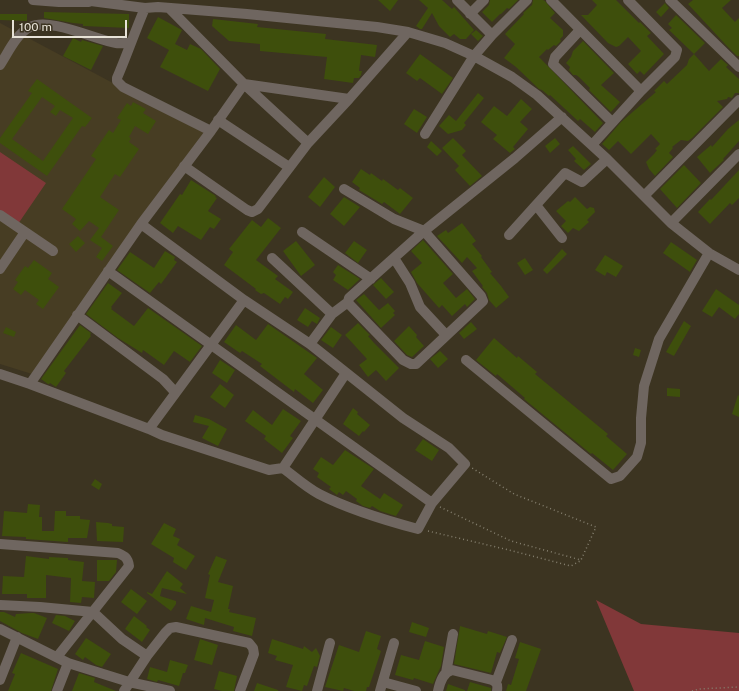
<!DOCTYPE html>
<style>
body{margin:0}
#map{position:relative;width:739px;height:691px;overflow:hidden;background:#3c3421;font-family:"Public Sans",sans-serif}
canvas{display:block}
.scale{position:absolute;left:12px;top:20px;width:115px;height:18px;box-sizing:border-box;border:2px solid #e7e2d7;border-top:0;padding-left:5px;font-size:12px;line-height:14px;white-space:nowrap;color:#e7e2d7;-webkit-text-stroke:3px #3c3421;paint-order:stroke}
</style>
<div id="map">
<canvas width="739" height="691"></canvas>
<div class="scale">100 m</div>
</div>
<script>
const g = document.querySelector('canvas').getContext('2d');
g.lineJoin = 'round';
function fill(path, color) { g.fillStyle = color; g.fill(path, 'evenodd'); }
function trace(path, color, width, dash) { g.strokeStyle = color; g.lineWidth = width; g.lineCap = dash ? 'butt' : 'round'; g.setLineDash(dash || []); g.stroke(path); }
const built = new Path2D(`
 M0 23 205 132 32 374 0 364Z`);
const green = new Path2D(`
 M0 152 46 183 18 224 0 212Z
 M596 600 641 624 739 633V691H634Z`);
const building = new Path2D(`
 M378 0H398L390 11Z
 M419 0H442L452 9 454 7 474 30 466 39H460L454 34 450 37 439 26 432 13 422 29H420L416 26 428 8Z
 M490 0H518L509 9 507 8 501 14H500L492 22 482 12 489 5Z
 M533 0H543L545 1 555 13 550 18 563 30V36L560 39 561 41 556 46 554 45 548 50 547 49 539 57 603 123 595 132 580 119 578 121 550 95 549 96 542 90 539 89 516 67 504 58 515 44 505 34 524 14 523 13 532 5Z
 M592 0H616L639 23 640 22 651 33 647 36 664 54 644 75 640 71 637 74 628 64 641 51 628 37 619 46 616 47 608 43 581 15H588L597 5Z
 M693 0H731L722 8 735 22 739 18V56H737L725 44 688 4Z
 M665 3 669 8 661 17 656 12Z
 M44 12 129 14V28L83 26V24L73 23 44 18Z
 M0 14H27V21L0 20Z
 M676 15 705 43 694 54 669 30 672 28 668 24Z
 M158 17 182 30 175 44 187 50 190 44 201 49 220 69 208 91 160 67 169 50 147 38Z
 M213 19 258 24 257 27 326 34 325 39 377 45 375 57 361 55 359 71H362L361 75 359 78H354L353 83 324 79 327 57 260 51V44L229 41 212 26Z
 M476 30 483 36 478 41 471 34Z
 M73 38 81 42 82 40 103 46 91 70 63 56Z
 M583 41 614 73 601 85 620 102 611 112 589 90 590 88 579 77 576 75H573L569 70 570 67 566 63 571 57 573 51Z
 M420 54 453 78 442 94 420 78 417 81 406 73Z
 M694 54 709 71 721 59 728 65 726 67 739 79V93H735L732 98 728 97 727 99 717 101 723 107 692 138 688 141 681 140 672 147 673 148 669 153 673 157 655 176 649 169 646 162 654 154 657 150 655 149 660 144 651 134 631 154 618 141 609 150 602 144 621 122 656 92 654 91 664 81 667 84 687 65 689 59Z
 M37 79 92 118 85 127 82 126 47 176 0 143V138L32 93 28 91ZM42 97 55 106 50 112 56 116 60 110 73 118 43 161 12 139Z
 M478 93 484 98 464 123 466 125 462 130 448 134 439 126 449 115 456 121Z
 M521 99 532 109 520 122 528 129 513 147 515 149 510 153 493 139 497 135 481 122 494 106 507 116Z
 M133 102 146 109 143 113 156 121 148 134 135 126 129 137 131 138 129 142 139 149 120 177 115 174 100 197 119 210 101 237 113 246 102 261 96 257 102 248 90 240 99 228 89 221 80 231 72 224 76 219 62 209 96 159 91 156 109 130 113 133 121 120 117 118 127 103 131 106Z
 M414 109 427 117 417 133 404 124Z
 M739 120V141L723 159 724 160 710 173 697 157 711 145 712 147 728 129Z
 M453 138 466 151 462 155 482 176 470 186 455 170 459 166 442 148Z
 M555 138 560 144 550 153 545 146Z
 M431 141 442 151 437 156 427 147Z
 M573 146 591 164 584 170 574 161 576 159 568 150Z
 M684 165 701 183 677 208 660 189Z
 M361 169 370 175 371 173 382 181 383 179 398 190 400 188 413 198 400 214 384 202 382 204 359 190 360 188 352 182Z
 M739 170V198L732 205 730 203 710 224 698 212 710 199 711 200Z
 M324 177 335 187 320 207 308 197Z
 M191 180 216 196 215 197 217 198 208 211 221 219 214 229 210 227 201 240 178 226 173 233 160 223 180 194 182 195Z
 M344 197 360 207 344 226 330 214Z
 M575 197 587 209 590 207 594 208 595 212 587 220 589 222 579 231 573 228 568 233 561 226 566 221 556 211 568 201 570 202Z
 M268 218 281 228 256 260 278 276 275 279 293 292 288 299 285 297 280 304 264 293 261 294 255 290 256 289 224 265 233 252 229 249 252 220 261 227Z
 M462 223 476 241 472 244 482 256 481 257 492 272 490 273 501 286 509 297 496 308 489 300 487 293 482 287 483 286 472 271 477 268 467 257 462 263 437 236 446 230 448 233Z
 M78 236 85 243 76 252 69 244Z
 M423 240 453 274 443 283 456 298 467 289 475 299 467 307 465 304 452 316 442 305 439 308 417 283 411 272 422 263 411 251Z
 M296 241 315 265 301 276 283 251Z
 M354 241 367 250 358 263 345 253Z
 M671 242 697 260 690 272 663 253Z
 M562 249 567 254 547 274 543 270Z
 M165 251 175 257 174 260 177 262 161 284 159 282 150 293 117 270 130 252 154 268Z
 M605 255 623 266 616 277 607 272 605 276 595 270Z
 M525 258 533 270 525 275 517 263Z
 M34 260 52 273 48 279 59 287 43 309 36 304 39 300 25 290 21 295 13 289 18 282 15 280 25 266 28 268Z
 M338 265 360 279 348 290 333 280 336 275 333 272Z
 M381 278 394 292 386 299 373 285Z
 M108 283 122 293 111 307 112 308 111 309 134 326 148 308 202 346 190 362 174 351 164 365 143 350 142 353 118 338 86 314Z
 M716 289 739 305V314L735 319 719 307 712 317 702 311Z
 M364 294 379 310 388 303 395 311 393 313 395 315 381 328 356 300Z
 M305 308 320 318 317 324 312 321 308 327 297 320Z
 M684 321 691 326 674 356 666 352Z
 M471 322 477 329 464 339 459 333Z
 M358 323 370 335 368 336 374 343 399 368 386 381 376 370 368 377 359 365 367 359 345 335Z
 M268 324 317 358 304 374 323 390 313 403 295 389 294 392 260 366 262 364 242 351 240 353 224 342 236 325 256 340Z
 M80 325 91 333 90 335 91 336 64 371 66 373 56 387 50 383 49 384H48L41 379Z
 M409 326 417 335 416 337 424 346 412 357 407 355 394 341Z
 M6 327 16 332 14 337 3 333Z
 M331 327 342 335 333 348 321 340Z
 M494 338 517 358 518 356 537 372 535 374 608 434 606 436 627 454 613 470 592 453 591 454 524 399 525 398 497 374 496 376 476 360Z
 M635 348 641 350 639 357 633 355Z
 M440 351 448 359 438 368 430 359Z
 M220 360 235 370 227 383 212 373Z
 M220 384 234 395 225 408 210 397Z
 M667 388 680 389V397L667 396Z
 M738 395 739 396V417L732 414Z
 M353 408 358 412 357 414 370 425 364 432 363 431 359 436 343 424Z
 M283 409 301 421 290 436 293 438 282 453 264 439 266 436 245 421 253 410 272 425Z
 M195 415 209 419 227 429 218 446 202 438 209 426 193 422Z
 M423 439 439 450 432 461 415 450Z
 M345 450 374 469 361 486 380 499 384 493 403 505 396 516 380 511 372 506 370 508 363 506 356 501 357 499 346 491 343 495 339 492 337 495 329 489 331 487 317 477 319 473 313 469 321 457 333 465Z
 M95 479 102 484 99 490 91 485Z
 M28 504 40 505 39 517H42V531H54L55 511H66V516H80V519L90 520 87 538H68V542L26 539V537L2 536 4 511 27 513Z
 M96 522 108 523 112 524V526L124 527 123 542 97 541Z
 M164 523 176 529 173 536 180 539 177 545 195 556 186 570 173 562 174 558 151 544Z
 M26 556 49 559V557L68 558V560L84 562 82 581 95 582 94 598 82 597 81 603 70 602 71 578 46 575V598H27V594H2L3 576 24 577Z
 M216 556 227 560 218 582 233 586 228 609H230L229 612 256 618 252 636 233 631 234 627 205 618 204 625 186 619 191 606 211 612 214 600 205 598 210 575 208 574Z
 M97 560H117L116 572 109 581H97Z
 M167 571 183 584 180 588 187 594 162 588 160 596 176 601V604L171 611 147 593V592L152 594Z
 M131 589 147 601 137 614 121 602Z
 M0 612H4L15 617 16 614 31 613H34L47 618 38 639 22 633 0 621Z
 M56 615 65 616 75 621 69 631 52 623Z
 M134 616 147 626 146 627 150 630 142 642 125 629Z
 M412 622 429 628 426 637 409 632Z
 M460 626 487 634 488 631 507 637 500 653 497 652 491 673 454 664Z
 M366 631 381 636 377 649 381 651 369 687H367L366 691H354L344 688 343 691 325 687 339 645 359 652Z
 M86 638 111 654 102 667 96 665 85 657 83 660 75 654Z
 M200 639 218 645 212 665 194 660Z
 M272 639 303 649 304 646 312 652 316 648 320 656 317 667 314 666 307 686 304 685 302 691 286 687 293 665 275 660 277 656 268 653Z
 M425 641 444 647 441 666 433 684 414 678 413 680 395 675 401 655 419 660Z
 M520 642 541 649 526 691H506L508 684 511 685 519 659 515 658Z
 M21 653 58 669 51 691H8L15 674 12 673Z
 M170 660 188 665 185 673H183L179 686 158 680 157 682 147 679 150 667 167 672Z
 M219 671 237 676 234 691H222L214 689Z
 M79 673 95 678 94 682 116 691H72Z
 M470 682 491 688V691H467Z
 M257 683 278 690V691H254Z
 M448 684 465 690V691H446Z`);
const path = new Path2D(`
 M440 507 511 541 581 560 596 527 514 494 472 468
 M428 531 509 550 571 566 580 561
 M692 691 699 689 739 687`);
const minor = new Path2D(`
 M33 0 59 2H89
 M83 0 145 8 158 7 247 14 377 27 408 32 445 43 474 56 512 77 537 95 607 159 671 223 709 253 739 270
 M457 0 492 35
 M551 0 641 91
 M670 0 739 67
 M169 8 244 84 211 131
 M470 14 484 0
 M580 30 555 57 553 64 612 122
 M0 65C8 53 16 34 30 27 49 17 94 39 116 43 121 44 126 42 131 43
 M244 84 349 99
 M244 84 308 143
 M218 120 289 167
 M425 134 474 56 492 35 527 0
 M592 145 641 91 675 57 677 50 628 0
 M184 166 247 210 252 212 258 209 308 143 349 99 408 32
 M344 189 394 219 424 231 481 296 483 301 416 364H411L403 360 350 305 348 302 349 298 424 231 515 158 562 117
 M644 196 739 100
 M0 215 53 251
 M671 223 739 154
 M302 232 371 279
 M509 235 536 205
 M562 238 536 205 565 173 582 182 607 159
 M272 258 332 314
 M394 258 410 283 420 307 446 335
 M0 269 25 232
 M108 271 432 503 465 464 449 448 403 418 310 344
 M244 300 310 344 332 314 348 302
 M77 315 163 379 175 392
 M466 360 611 479 620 476 637 457 641 443V418L644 386 659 339 709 253
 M346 373 283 468C295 477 306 487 319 494 350 510 384 520 418 529L432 503
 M0 374 30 384 149 429 244 300 141 224
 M30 384 141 224 211 131 123 87 117 81V78C127 55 135 31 145 8
 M149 429 162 435 269 470 283 468
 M0 544 118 553C125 556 128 558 129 566L57 657
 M0 605 40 607 93 612 122 639 147 656
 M0 629 68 663 129 682 170 691
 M446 673 453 634
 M0 680 17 637
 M383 682 416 691
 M496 682 512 640
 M57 691 68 663
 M124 691 147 656 165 633 170 628 176 627 249 643 253 648 254 654 240 691
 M317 691 330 643
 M380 691 394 643
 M438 691C440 682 443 672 452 670L492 680C497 682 498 685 497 691`);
fill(built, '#473d23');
fill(green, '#813839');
fill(building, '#3e4f0c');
trace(path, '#868070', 1.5, [1, 3]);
trace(minor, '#6f6660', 10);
</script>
